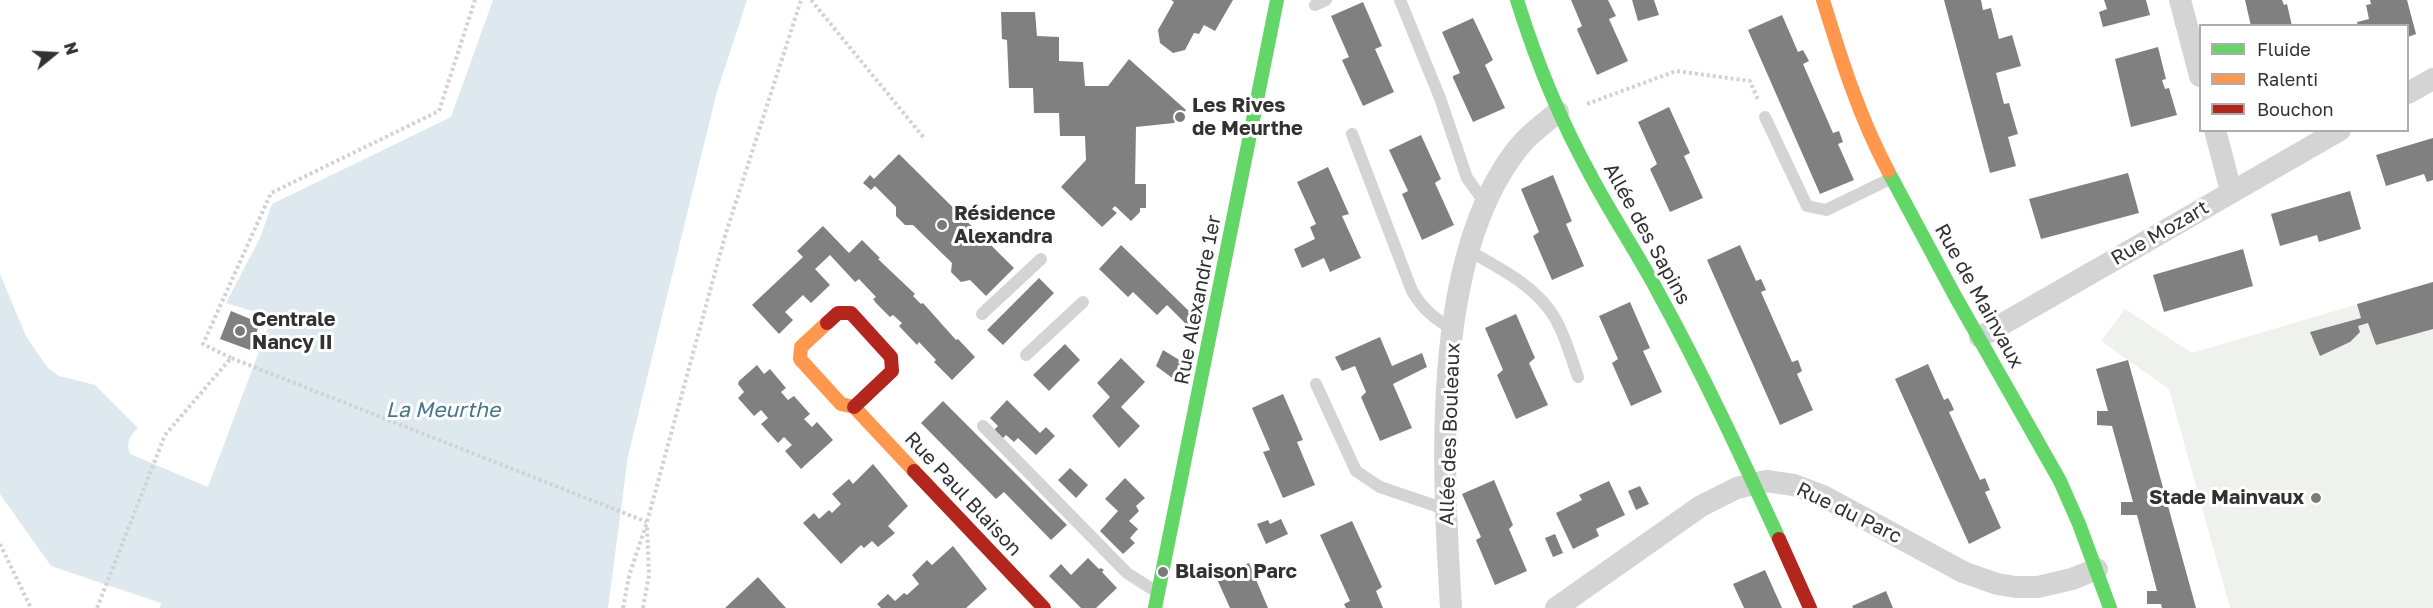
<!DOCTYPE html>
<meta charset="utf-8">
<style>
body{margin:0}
#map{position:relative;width:2433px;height:608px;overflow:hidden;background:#fff;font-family:"Golos Text",sans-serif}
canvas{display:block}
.legend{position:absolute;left:2199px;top:24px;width:210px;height:108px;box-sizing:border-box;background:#fff;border:2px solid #adadad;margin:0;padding:8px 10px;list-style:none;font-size:18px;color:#323232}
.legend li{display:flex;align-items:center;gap:12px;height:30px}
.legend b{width:30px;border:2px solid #adadad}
.north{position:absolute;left:24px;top:24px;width:60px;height:60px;-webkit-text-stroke:4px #fff;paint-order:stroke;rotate:72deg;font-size:16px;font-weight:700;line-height:24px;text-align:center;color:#323232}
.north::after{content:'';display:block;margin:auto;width:21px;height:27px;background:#323232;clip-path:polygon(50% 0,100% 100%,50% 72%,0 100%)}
</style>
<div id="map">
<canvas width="2433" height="608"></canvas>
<ul class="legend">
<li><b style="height:8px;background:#63d668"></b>Fluide</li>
<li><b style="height:8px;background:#ff974d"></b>Ralenti</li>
<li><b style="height:8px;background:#b3261e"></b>Bouchon</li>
</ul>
<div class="north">N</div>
</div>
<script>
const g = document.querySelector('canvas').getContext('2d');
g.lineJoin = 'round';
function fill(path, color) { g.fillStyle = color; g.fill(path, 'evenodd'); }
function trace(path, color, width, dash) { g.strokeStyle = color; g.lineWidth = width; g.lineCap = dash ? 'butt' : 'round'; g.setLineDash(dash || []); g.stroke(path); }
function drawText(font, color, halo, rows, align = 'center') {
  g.font = font + ' "Golos Text",sans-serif'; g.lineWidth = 6; g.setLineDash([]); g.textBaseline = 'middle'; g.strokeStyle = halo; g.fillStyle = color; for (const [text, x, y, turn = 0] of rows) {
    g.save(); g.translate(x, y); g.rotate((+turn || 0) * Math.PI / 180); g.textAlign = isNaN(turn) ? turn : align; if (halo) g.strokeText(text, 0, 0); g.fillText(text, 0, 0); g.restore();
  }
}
const green = new Path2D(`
 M2433 282V608H2230L2169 389 2101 341 2125 309 2192 353Z`);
const water = new Path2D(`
 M493 0H747L716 95 628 456 608 608H160L161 603 51 566 0 494V274L26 336 47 367 59 376 95 385 138 428C129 436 126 443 130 454L208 487 272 317 226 303 260 238 272 204 451 117Z`);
const building = new Path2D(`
 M1171 0H1233L1215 31 1204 25 1199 34 1194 33 1185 50 1173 53 1160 43 1158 30 1174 2Z
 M1571 0H1608L1616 16 1609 19 1628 61 1597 75 1578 32 1577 29 1582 26Z
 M1632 0H1654L1659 15 1638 21Z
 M1944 0H1981L1983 10 1991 8 1999 39 2012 35 2021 66 1996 73 2004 104 2009 103 2018 134 2008 137 2016 166 1990 173Z
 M2104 0H2146L2150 15 2103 27 2099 12 2107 9Z
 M2245 0H2282L2284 5 2287 4 2292 26H2251Z
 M2370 0H2407L2416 34 2408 37V26H2358L2357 22 2369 19 2366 5 2371 4Z
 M1363 2 1382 46 1375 49 1394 92 1363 106 1342 60 1349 57 1331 16Z
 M1001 12H1035L1037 36 1059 37V61L1083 62 1085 86H1108L1129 59 1186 110 1174 123 1136 127 1135 184H1146V208H1140V212L1131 221 1115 206 1112 209 1117 213 1102 227 1061 187 1086 160 1085 136H1060L1059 113H1034L1033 88H1009L1007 40 1002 39Z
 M1782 15 1798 52 1803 50 1809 61 1803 64 1833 133 1839 131 1843 142 1838 144 1854 180 1820 194 1748 30Z
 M1473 18 1493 60 1485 65 1505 108 1473 122 1453 78V76L1460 73 1442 32Z
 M2158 47 2166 79 2162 80 2165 89 2169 88 2177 115 2131 127 2115 59Z
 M1669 107 1690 153 1684 156 1703 198 1670 212 1650 169 1657 164 1638 122Z
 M1421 135 1441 179 1435 183 1454 225 1422 240 1402 194 1408 191 1389 150Z
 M2433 138V180L2427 182 2424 174 2386 186 2376 155Z
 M899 154 1014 268 986 296 970 280 961 282 951 272 952 263 913 225H905L896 216V207L875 186 871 190 863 183 870 175 874 179Z
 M1328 167 1349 214 1342 216 1361 258 1330 272 1324 258 1302 268 1294 249 1315 239 1310 227 1316 224 1297 182Z
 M2128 173 2139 213 2041 239 2029 199Z
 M1553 175 1571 219 1572 221 1566 224 1584 266 1552 280 1533 236 1539 232 1521 189Z
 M2350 191 2361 229 2319 242 2317 235 2280 246 2271 214Z
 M823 226 849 253 862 240 880 258 878 259 915 294 913 296 921 304 923 303 956 340 958 339 975 357 952 380 934 362 936 360 919 342 917 345 899 326 902 323 893 315 890 317 876 303 873 299 876 297 859 279 855 282 830 255 815 269 830 285 811 303 803 295 785 312 793 320 779 334 752 305 803 257 797 251Z
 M1121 245 1191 313 1188 326 1167 305 1157 315 1133 292 1128 297 1099 269Z
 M1740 245 1756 281 1761 279 1766 290 1761 292 1792 362 1798 360 1802 371 1797 374 1813 410 1780 425 1707 260Z
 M2243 249 2253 286 2164 312 2153 275Z
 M1039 278 1054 293 1003 345 987 330Z
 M2433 282V329L2376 345 2368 323 2358 326 2360 332 2350 342 2320 356 2310 332 2361 318 2357 304Z
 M1630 302 1650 348 1643 351 1662 392 1631 406 1612 363 1618 359 1599 316Z
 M231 311 260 323 250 350 220 339Z
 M1516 314 1535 358 1529 363 1548 405 1516 419 1497 375 1503 370 1485 328Z
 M1380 337 1392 366 1422 353 1427 367 1393 384 1412 428 1380 441 1361 397 1366 392 1355 366 1342 371 1335 357Z
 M1065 344 1080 360 1049 391 1033 375Z
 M1163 350 1181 361 1179 383 1156 366Z
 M1121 358 1145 382 1121 407 1140 426 1119 448 1092 416 1110 397 1097 383Z
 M2128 360 2196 608H2162L2161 604H2147V591H2157L2137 515H2121V502H2133L2112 426 2097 425V411H2108L2096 369Z
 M1928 364 1944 400 1948 398 1951 403 1954 410 1949 412 1980 480 1985 478 1990 490 1985 492 2001 528 1969 544 1895 379Z
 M757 365 764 374 770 369 786 388 781 392 788 400 794 396 810 414 804 419 812 427 817 422 833 440 801 469 785 451 792 445 784 437 778 443 761 424 768 418 761 410 754 416 738 398 744 392 738 384 739 381Z
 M1283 394 1303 440 1297 442 1315 485 1283 498 1264 454 1263 452 1270 450 1252 408Z
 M1007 400 1040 433 1046 427 1055 436 1036 455 1018 438 1014 442 1006 435 1001 440 993 431 998 426 990 418Z
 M943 401 1067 525 1051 540 1004 492 996 499 921 423Z
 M873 464 908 506 888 526 895 533 878 547 872 541 864 548 861 545 841 564 803 523 814 513 819 519 829 510 832 513 841 504 832 494 849 479 853 484Z
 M1070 468 1088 485 1076 498 1058 480Z
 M1125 478 1145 498 1136 506 1139 511 1129 521 1138 529 1130 538 1135 543 1123 554 1100 531 1118 511 1105 499Z
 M1494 480 1513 525 1509 529 1527 571 1495 585 1476 540 1481 537 1462 494Z
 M1609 481 1625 515 1596 529 1599 536 1573 549 1556 513 1582 500 1579 495Z
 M1640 486 1649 504 1636 510 1628 491Z
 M1281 519 1288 534 1266 544 1257 524 1268 520 1270 524Z
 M1352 521 1382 587 1376 591 1383 608H1346L1344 604 1350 601 1320 535Z
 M1555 534 1563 553 1553 557 1545 538Z
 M953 546 987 589 966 608H881L877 604 888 594 895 601 904 593 907 595 919 584 912 575 927 560 932 565Z
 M1088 558 1099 569 1101 568 1104 570 1102 572 1117 588 1096 608H1081L1049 576 1061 564 1071 575Z
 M1249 563 1268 608H1230L1216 577Z
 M1765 570 1782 608H1744L1733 584Z
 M758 577 786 608H725Z
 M1886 591 1893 608H1853L1852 606Z`);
const path = new Path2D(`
 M811 0 924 138
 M1587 104 1676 71 1750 81 1758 100
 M231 358 203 344 271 193 439 111 475 0
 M0 544 31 608
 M97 608 165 435 231 358 647 522
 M623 608 629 576 647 522 725 236 801 0
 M643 608 649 575 647 526`);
const lane = new Path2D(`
 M1400 0 1440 98 1467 178 1485 203
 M1315 5 1326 0
 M1765 117 1807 206 1826 210 1890 179
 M1352 134 1412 291C1423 309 1434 319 1453 329
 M1469 251C1501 269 1538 287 1556 320 1566 338 1571 358 1578 377
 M982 314 1041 259
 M1026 355 1083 302
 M1316 384 1356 471 1380 487 1445 509
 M983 426 1127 573 1155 591`);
const street = new Path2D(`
 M2180 0 2200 76
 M2408 93 2433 79
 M2215 130 2231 191
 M1980 337 2340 130
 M1451 608C1443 474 1430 264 1515 152 1527 136 1543 124 1558 112
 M1556 608 1701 506 1737 488 1766 481 1794 485 1823 496 1963 572 1997 584 2016 587H2038L2072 579 2097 569`);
const fast = new Path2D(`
 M1517 0C1536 61 1560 120 1591 176 1612 216 1638 254 1659 294 1703 374 1741 456 1779 539
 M1888 171 1955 296 2060 481 2079 524 2110 608
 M1155 608 1277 0`);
const slow = new Path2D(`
 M1823 0C1841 59 1859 116 1888 171
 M827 323 801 347 800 359 841 404 854 407 914 471`);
const jam = new Path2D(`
 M827 323 838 313H851L891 357 892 371 854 407
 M914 471 1044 608
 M1779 539 1810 608`);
const markers = [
 [1180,117,6,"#7a7a7a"],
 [942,225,6,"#7a7a7a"],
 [240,331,6,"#7a7a7a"],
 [2316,498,6,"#7a7a7a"],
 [1163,572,6,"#7a7a7a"]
];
const poiNames = [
 ["Les Rives",1192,106],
 ["de Meurthe",1192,129],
 ["Résidence",954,214],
 ["Alexandra",954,237],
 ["Centrale",252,320],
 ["Nancy II",252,343],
 ["Stade Mainvaux",2304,498,"right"],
 ["Blaison Parc",1175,572]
];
const streetNames = [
 ["Rue Mozart",2160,233,-30],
 ["Allée des Sapins",1647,234,61],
 ["Rue de Mainvaux",1979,296,61],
 ["Rue Alexandre 1er",1198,300,-79],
 ["Allée des Bouleaux",1450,434,-88],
 ["Rue Paul Blaison",963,494,47],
 ["Rue du Parc",1849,513,26]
];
const waterNames = [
 ["La Meurthe",443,410]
];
fill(green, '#eff2ec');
fill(water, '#dde9ee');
fill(building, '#808080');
trace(path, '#d2d2d2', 4, [3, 3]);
trace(lane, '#d4d4d4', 12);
trace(street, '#d4d4d4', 22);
trace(fast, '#63d668', 14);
trace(slow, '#ff974d', 14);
trace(jam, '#b3261e', 14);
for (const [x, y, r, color] of markers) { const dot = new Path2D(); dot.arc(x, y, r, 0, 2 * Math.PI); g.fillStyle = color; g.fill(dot); trace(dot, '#fff', 2); }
drawText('bold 20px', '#323232', '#fff', poiNames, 'left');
drawText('20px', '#323232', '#fff', streetNames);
drawText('italic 21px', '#48758b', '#fff', waterNames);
</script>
